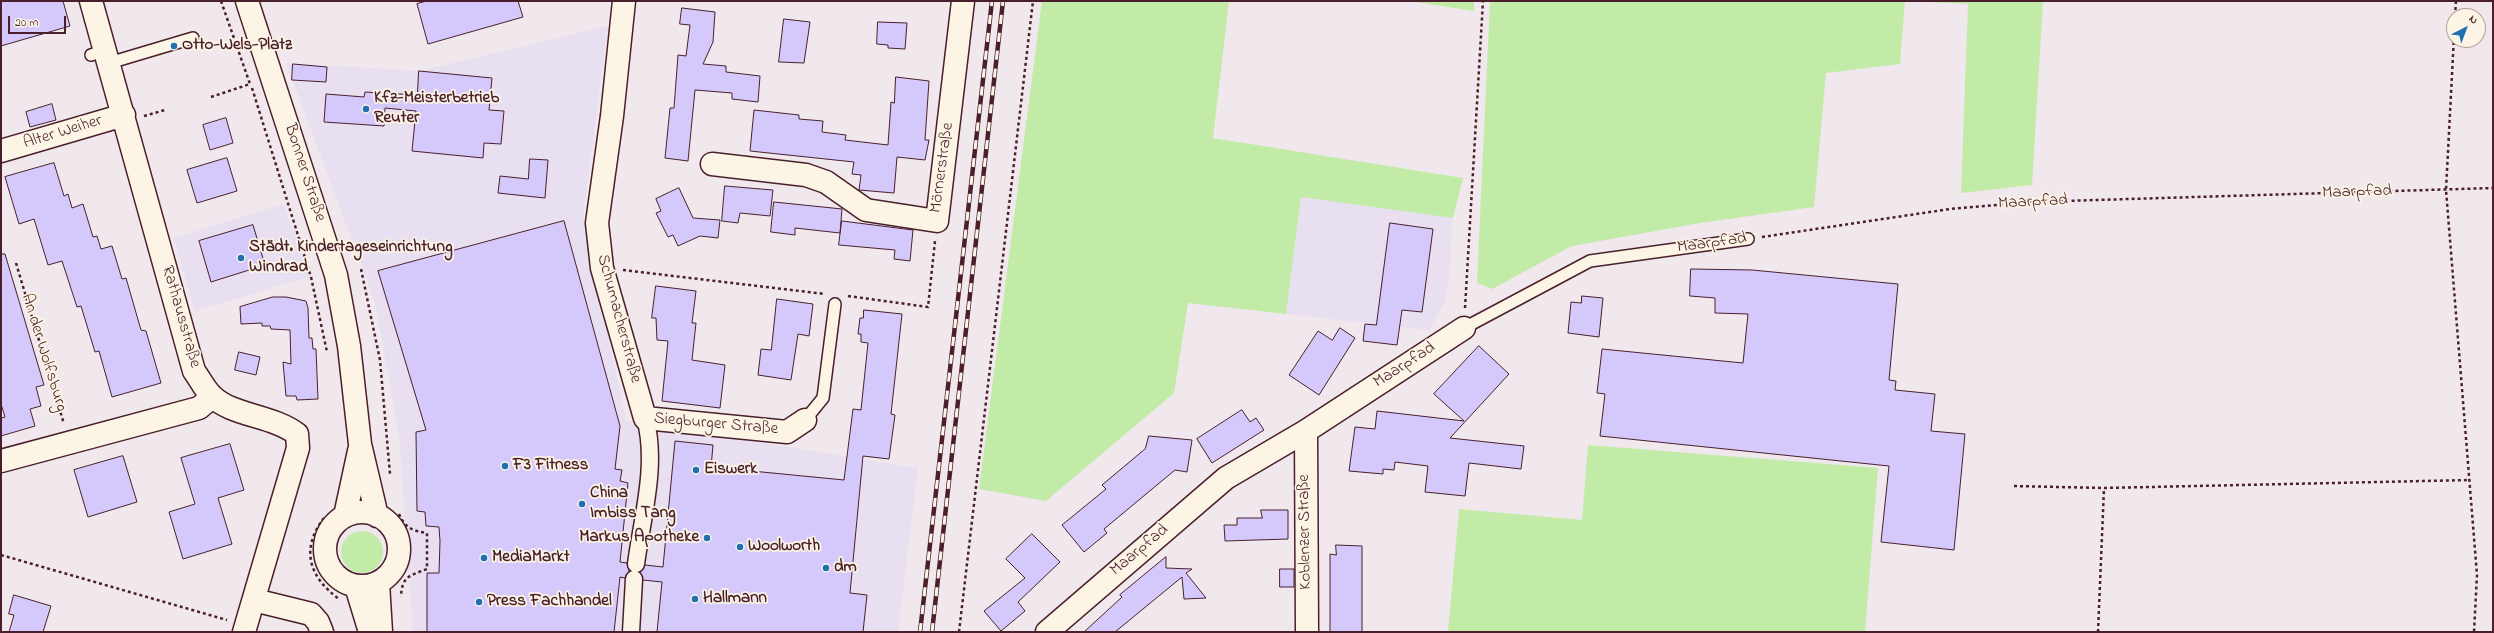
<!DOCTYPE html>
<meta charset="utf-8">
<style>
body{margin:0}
#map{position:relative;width:2494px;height:633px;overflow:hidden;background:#f0e8ec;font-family:"Indie Flower",sans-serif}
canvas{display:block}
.frame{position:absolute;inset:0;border:2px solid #4a1f2b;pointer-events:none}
.north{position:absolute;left:2446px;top:8px;width:40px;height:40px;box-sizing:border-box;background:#fcf5e5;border:1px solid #b59f9b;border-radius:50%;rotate:42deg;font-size:11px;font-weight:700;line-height:16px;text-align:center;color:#4a1f2b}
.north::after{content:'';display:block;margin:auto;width:14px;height:18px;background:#1f6fb2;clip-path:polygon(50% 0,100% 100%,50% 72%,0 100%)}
.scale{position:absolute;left:8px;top:16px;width:58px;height:18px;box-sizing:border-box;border:2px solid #4a1f2b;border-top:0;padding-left:5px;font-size:12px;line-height:14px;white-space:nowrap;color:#4a1f2b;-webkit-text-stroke:3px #fcf5e5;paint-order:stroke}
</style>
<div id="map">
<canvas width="2494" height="633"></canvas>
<div class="frame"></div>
<div class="north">N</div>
<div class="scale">20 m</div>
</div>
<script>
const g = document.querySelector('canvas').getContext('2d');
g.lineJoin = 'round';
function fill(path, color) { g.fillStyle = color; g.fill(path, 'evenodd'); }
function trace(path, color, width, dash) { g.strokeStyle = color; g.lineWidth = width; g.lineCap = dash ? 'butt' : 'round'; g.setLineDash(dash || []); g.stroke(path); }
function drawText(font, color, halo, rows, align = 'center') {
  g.font = font + ' "Indie Flower",sans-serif'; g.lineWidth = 3.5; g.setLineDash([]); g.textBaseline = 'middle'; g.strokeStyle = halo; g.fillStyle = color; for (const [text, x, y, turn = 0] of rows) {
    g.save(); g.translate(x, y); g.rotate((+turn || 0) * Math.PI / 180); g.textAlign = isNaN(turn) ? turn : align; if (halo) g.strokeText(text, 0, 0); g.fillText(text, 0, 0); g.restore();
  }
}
const built = new Path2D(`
 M608 26 583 216 626 421 918 468 898 632H413L399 436 375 302 286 63 419 71Z
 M1301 197 1453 218 1449 277 1445 301 1429 330 1286 314Z
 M284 204 309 277 195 311 174 238Z`);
const green = new Path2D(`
 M1042 1H1229L1213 138 1463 178 1453 218 1301 197 1286 314 1188 303 1174 393 1046 501 979 489Z
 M1409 1H1474V11Z
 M1490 1H1905L1900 64 1826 73 1814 207 1700 223 1572 246 1492 289 1477 283Z
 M1909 1H2043L2032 185 1961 193 1968 4Z
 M1588 445 1878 468 1865 632H1448L1459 509 1582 520Z
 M341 552a21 21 0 1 1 42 0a21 21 0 1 1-42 0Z`);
const building = new Path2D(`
 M1 1H63L70 26 1 46Z
 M427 1H518L523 17 428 44 417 4Z
 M682 8 715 12 713 42 703 64 726 66V72L760 76 758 102 732 99V93L695 90 688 161 665 158 670 108H674L678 55 686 56 690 25 680 24Z
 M784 19 810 22 804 63 779 62Z
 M878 22 907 23 905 49 888 48V45L877 44Z
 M293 64 327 67 326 82 292 80Z
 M419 71 492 78 489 110 504 111 501 144 484 143 483 158 412 151 416 111 385 108 384 126 324 122 326 94 364 97 365 92 417 95Z
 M896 77 929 81 925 140H929L925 160 897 157 894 193 859 190 861 175 852 174 854 162 750 151 754 110 799 115V119L823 121 822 132 846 135 845 140 888 145 891 102 894 103Z
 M52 104 56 120 30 127 26 112Z
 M226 118 233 143 210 150 203 125Z
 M227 158 237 191 197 203 187 170Z
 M530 159 548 160 545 198 498 193 500 176 528 179Z
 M54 163 64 196 68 194 72 208 83 204 93 237 97 236 101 249 112 246 122 279 126 278 141 330 146 331 161 383 112 397 99 351 95 352 81 306 77 307 62 261 48 265 34 219 19 224 5 177Z
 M725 186 773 190 770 216 740 213 738 223 722 221Z
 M679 188 693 218 720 220 718 238 700 236 678 246 673 235 668 237 656 213 661 211 656 199Z
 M774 202 842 209 840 233 795 228V235L771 232Z
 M564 221 620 426 615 469 622 470 620 481 628 483 620 562 627 563 629 571 625 578 620 577 614 632H427V573H439L440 541 439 527 426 526 425 512 417 511 416 432 426 430 378 271Z
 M842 221 913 230 910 261 894 259 895 250 839 245Z
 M1390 223 1433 229 1422 312 1402 310 1397 345 1363 341 1365 324 1376 325Z
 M253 225 265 265 211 282 199 241Z
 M1 254H5L44 385 36 387 41 406 30 409 35 426 1 436V418L5 417 1 404Z
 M1691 269 1752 270 1898 284 1889 380 1896 381 1895 390 1935 394 1931 431 1965 434 1954 550 1881 542 1889 466 1600 436 1605 394 1597 393 1602 349 1743 363 1748 314 1715 313V298L1690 296Z
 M656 286 696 291 692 323H696L692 360 725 365 720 408 662 401 668 341 657 340 656 318H652Z
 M1582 296 1603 298 1599 337 1568 333 1571 302 1581 303Z
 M273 297H286L306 301 308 308 309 338H312L313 349H316L318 399 297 400 296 396H286L283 362 291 364 290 330 271 329 270 326H262V323L241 324 240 307Z
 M777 299 813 304 809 336 798 334 791 380 758 375 761 349 771 350Z
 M864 310 902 314 891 414 895 415 889 459 863 456 850 593 867 595 863 632H657L662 582 643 580 640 572 645 565 663 567 675 441 713 445 711 467 844 480 853 409 861 410 868 343 861 342V334H858L860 318H863Z
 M1340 328 1355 338 1319 395 1289 375 1318 331 1332 340Z
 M1479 346 1509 374 1450 438 1524 446 1521 469 1469 463 1465 496 1425 492 1428 466 1395 462 1394 470 1383 469V474L1349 471 1355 427 1375 429 1377 411 1464 421 1434 394Z
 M239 352 260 357 256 375 235 370Z
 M1242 410 1250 422 1256 418 1264 430 1212 463 1197 439Z
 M1149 436 1192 440 1187 472 1175 470 1104 529 1107 533 1084 552 1062 525 1106 489 1102 485 1145 449Z
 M230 444 244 490 218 498 232 544 183 559 169 512 195 504 181 458Z
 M123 456 137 502 88 517 74 470Z
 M1261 510H1288V539L1225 541 1224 525H1237V518H1262Z
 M1032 534 1060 562 1018 602 1025 611 1001 631 984 611 1025 578 1006 559Z
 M1336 545 1362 546V632H1330V554L1336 555Z
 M1166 557V568L1192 569 1186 573 1206 598 1184 599 1182 577 1115 632H1084L1122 597 1120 595Z
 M1280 569H1294V587H1280Z
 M14 595 51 606 43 632H9L14 615 9 614Z`);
const path = new Path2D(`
 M221 1 250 84
 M2455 16 2456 1
 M2454 36 2446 190 2477 575 2474 632
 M252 88 311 277 327 352
 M211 97 250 84
 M144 116 165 110
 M1762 237 1950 209 2030 202 2493 188
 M16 263 64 424
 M361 269 380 360 390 474
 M623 270 825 294
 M848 296 928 307 935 241
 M1465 308 1483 1
 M2014 486 2104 488 2470 480
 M399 514C405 528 413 531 427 533V569C409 576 402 576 401 597
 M324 518C300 549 309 577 339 599
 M1 555 227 620
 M959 632 1033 1
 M2098 632 2104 488`);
const service = new Path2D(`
 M91 55 106 50
 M109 63 193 38
 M1464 328 1590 261 1748 239
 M805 420 823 398 835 304`);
const pedestrian = new Path2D(`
 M636 564C642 518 658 464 645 418
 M631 632 634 579`);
const minor = new Path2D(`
 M91 1 194 371C200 379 205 390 212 396 232 416 272 415 297 434L298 448 244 632
 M624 1 612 116 597 223 602 268 645 418 787 432 805 420
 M1 151 124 115
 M712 164 806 175 826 182 866 210 937 221 963 1
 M1306 431 1307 632
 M1 461 199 408 212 397
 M254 600 311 614 318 622 322 632
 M1047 632 1226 478 1306 431 1464 328`);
const tertiary = new Path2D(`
 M247 1 336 275 349 346 360 444 377 516
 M325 549a37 37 0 1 1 74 0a37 37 0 1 1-74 0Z
 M345 516 359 451
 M378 583 381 632
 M356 586 370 632`);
const rail = new Path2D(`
 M920 632 992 1
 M932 632 1003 1`);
const markers = [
 [174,46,4,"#1f6fb2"],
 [366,109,4,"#1f6fb2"],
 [241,258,4,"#1f6fb2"],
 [505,466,4,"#1f6fb2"],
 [696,470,4,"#1f6fb2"],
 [582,504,4,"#1f6fb2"],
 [707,538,4,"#1f6fb2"],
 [740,547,4,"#1f6fb2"],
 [484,558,4,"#1f6fb2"],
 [826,568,4,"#1f6fb2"],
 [695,599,4,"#1f6fb2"],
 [479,602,4,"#1f6fb2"]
];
const poiNames = [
 ["Otto-Wels-Platz",182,46],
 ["Kfz-Meisterbetrieb",374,99],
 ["Reuter",374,119],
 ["Städt. Kindertageseinrichtung",249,248],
 ["Windrad",249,268],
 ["F3 Fitness",513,466],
 ["Eiswerk",704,470],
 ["China",590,494],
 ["Imbiss Tang",590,514],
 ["Markus Apotheke",699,538,"right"],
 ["Woolworth",748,547],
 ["MediaMarkt",492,558],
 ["dm",834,568],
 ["Hallmann",703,599],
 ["Press Fachhandel",487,602]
];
const streetNames = [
 ["Alter Weiher",63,133,-17],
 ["Mörnerstraße",943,168,-82],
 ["Bonner Straße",304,173,72],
 ["Maarpfad",2357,193,-2],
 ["Maarpfad",2033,203,-3],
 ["Maarpfad",1712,244,-8],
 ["Rathausstraße",180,317,74],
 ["Schumacherstraße",618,319,75],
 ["An der Wolfsburg",43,353,73],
 ["Maarpfad",1405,366,-33],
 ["Siegburger Straße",716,425,5],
 ["Koblenzer Straße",1306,532,-91],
 ["Maarpfad",1140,551,-40]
];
fill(built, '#e8dff0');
fill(green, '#c1eba7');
fill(building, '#d5c9fb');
trace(building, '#4a1f2b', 1);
trace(service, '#4a1f2b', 14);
trace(pedestrian, '#4a1f2b', 19);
trace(minor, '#4a1f2b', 25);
trace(tertiary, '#4a1f2b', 25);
trace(path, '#4a1f2b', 2.5, [3, 3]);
trace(service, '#fcf5e5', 11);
trace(pedestrian, '#fcf5e5', 16);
trace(minor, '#fcf5e5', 22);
trace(tertiary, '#fcf5e5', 22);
trace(rail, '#4a1f2b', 4.5);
trace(rail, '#fcf5e5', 3, [9]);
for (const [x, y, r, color] of markers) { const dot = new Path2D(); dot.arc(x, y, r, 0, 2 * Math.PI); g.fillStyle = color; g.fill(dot); trace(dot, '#fcf5e5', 1.5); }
drawText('bold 17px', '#4a1f2b', '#fcf5e5', poiNames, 'left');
drawText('17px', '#4a1f2b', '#fcf5e5', streetNames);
</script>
